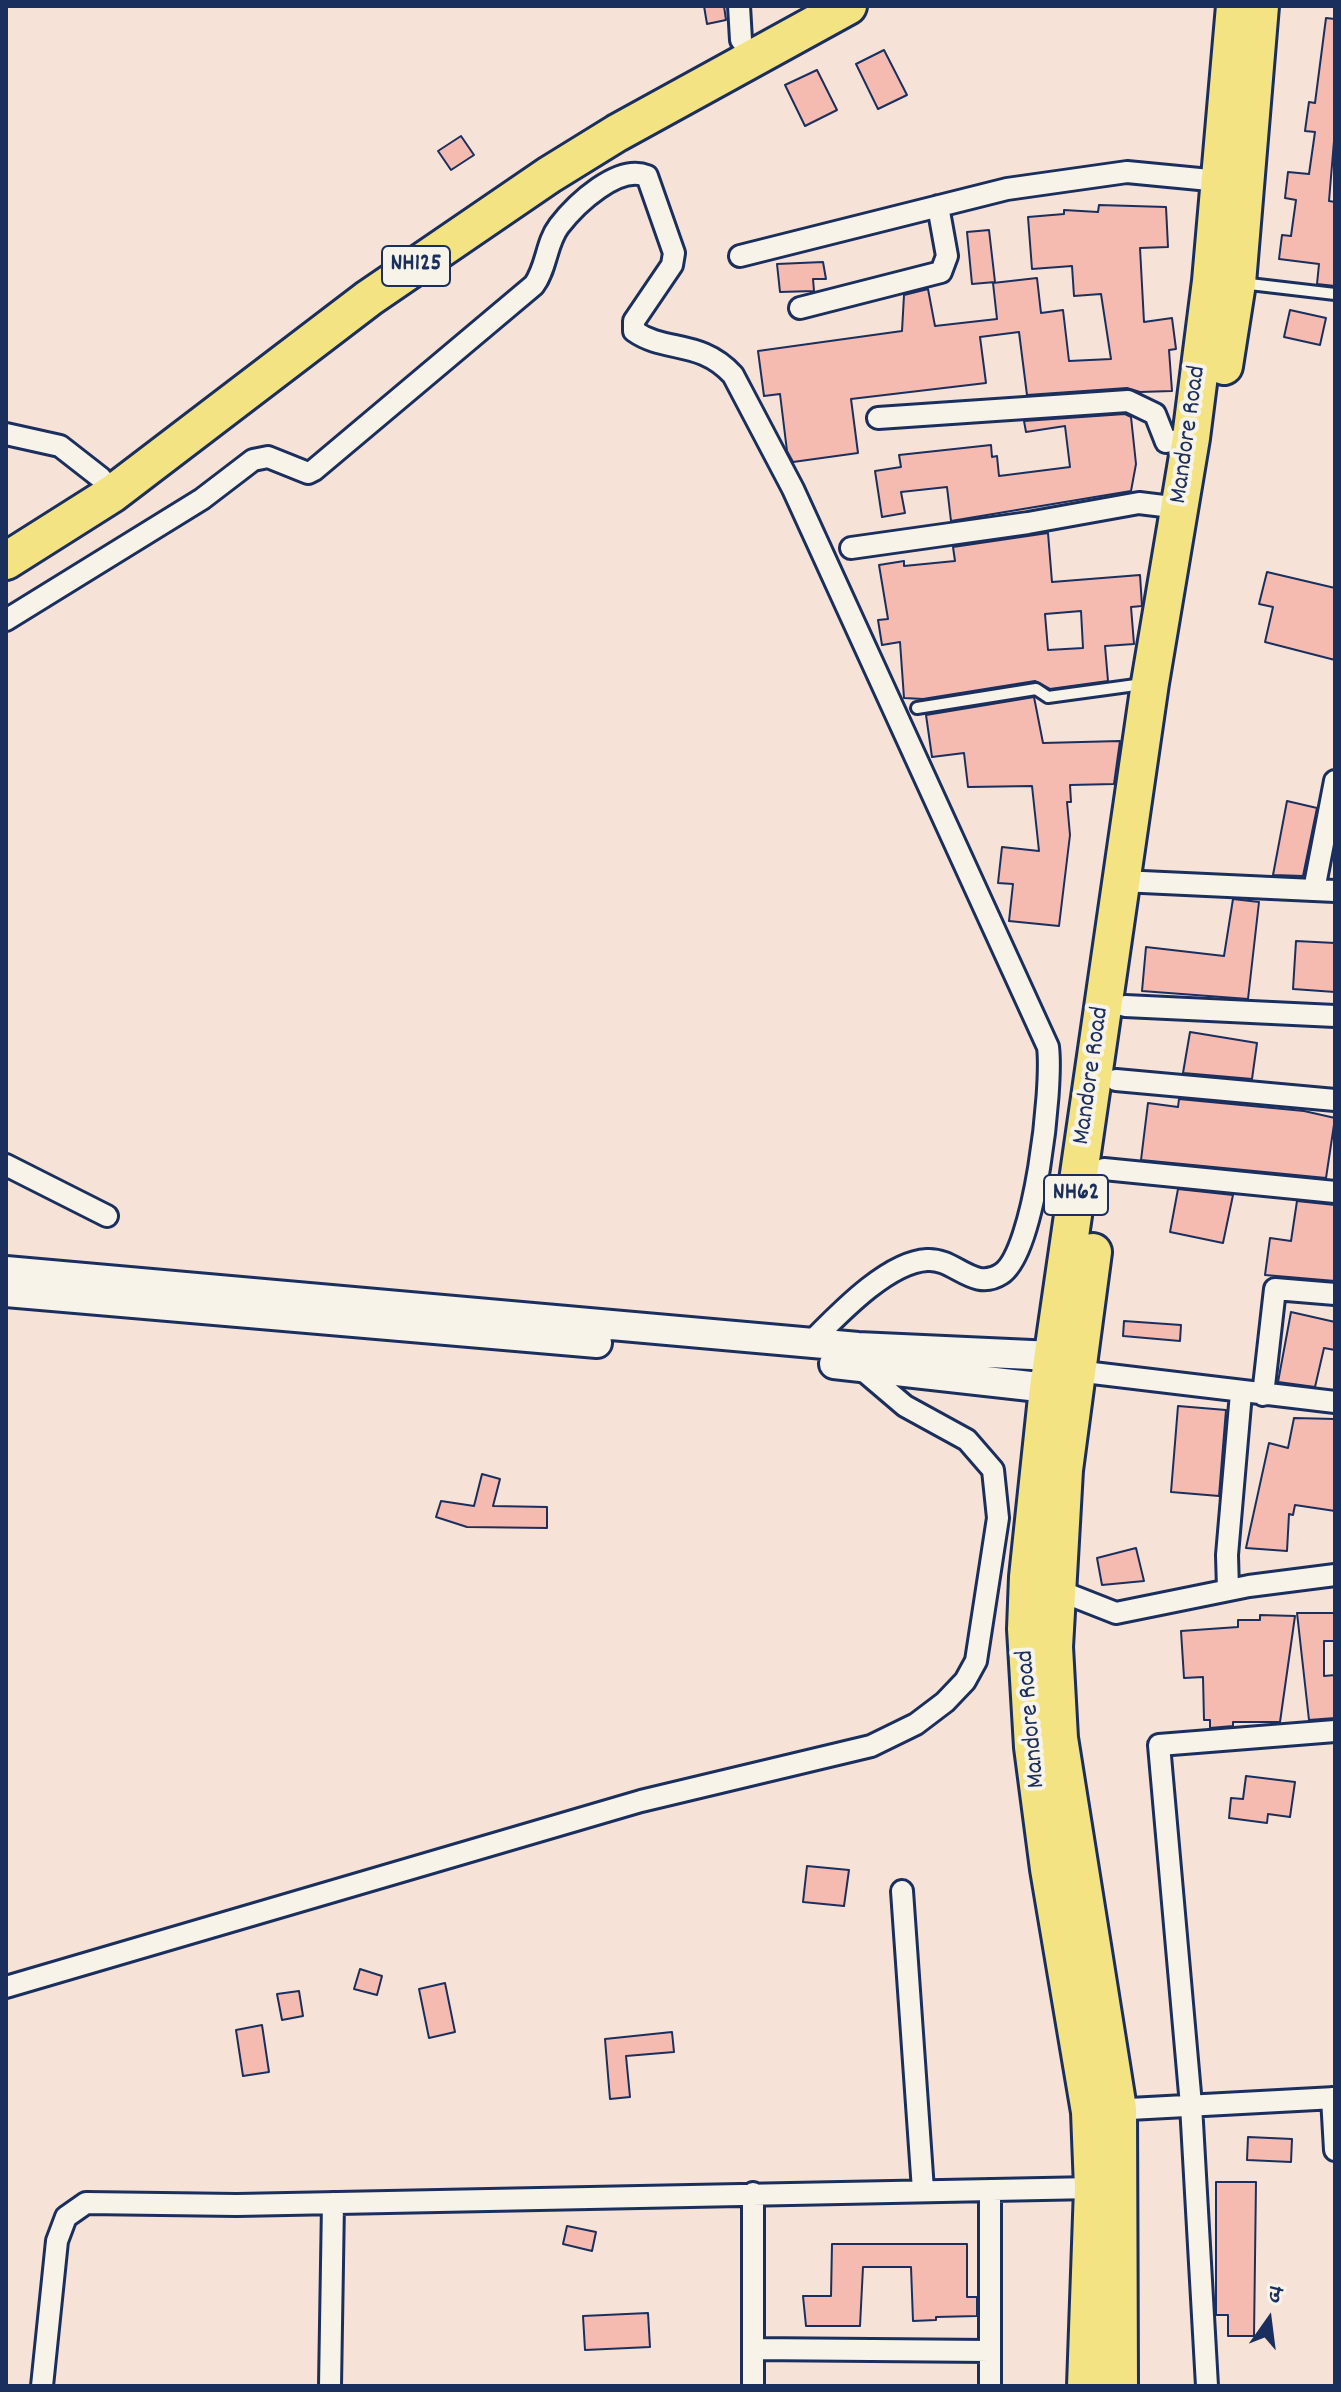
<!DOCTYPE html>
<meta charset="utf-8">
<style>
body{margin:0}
#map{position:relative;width:1341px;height:2392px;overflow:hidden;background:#f6e2d7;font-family:Dekko,"Playpen Sans Deva",sans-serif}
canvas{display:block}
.frame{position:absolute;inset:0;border:8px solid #1b2f5e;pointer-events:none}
.north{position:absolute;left:1229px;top:2280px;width:80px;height:80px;-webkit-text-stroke:6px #f7f3e8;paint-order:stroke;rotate:14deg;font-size:22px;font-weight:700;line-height:32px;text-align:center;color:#1b2f5e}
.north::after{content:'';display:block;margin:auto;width:28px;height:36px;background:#1b2f5e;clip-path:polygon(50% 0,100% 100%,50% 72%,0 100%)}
</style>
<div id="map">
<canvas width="1341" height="2392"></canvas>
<div class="frame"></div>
<div class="north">उ</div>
</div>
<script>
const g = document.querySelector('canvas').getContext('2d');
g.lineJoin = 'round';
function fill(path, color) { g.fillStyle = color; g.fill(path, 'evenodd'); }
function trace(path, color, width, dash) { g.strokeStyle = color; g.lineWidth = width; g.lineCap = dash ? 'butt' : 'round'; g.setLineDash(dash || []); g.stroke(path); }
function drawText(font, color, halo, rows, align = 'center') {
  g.font = font + ' Dekko,sans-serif'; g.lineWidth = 8; g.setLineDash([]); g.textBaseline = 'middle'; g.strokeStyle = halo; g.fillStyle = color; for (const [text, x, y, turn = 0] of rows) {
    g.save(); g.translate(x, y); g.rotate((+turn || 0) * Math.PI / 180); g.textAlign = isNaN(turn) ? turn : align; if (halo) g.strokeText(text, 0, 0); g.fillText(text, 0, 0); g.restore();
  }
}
const building = new Path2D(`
 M704 6H724L726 20 707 24Z
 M1326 18 1335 19V129L1329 201 1335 202V286L1317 284 1319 264 1279 259 1282 235 1291 236 1296 200 1285 198 1288 172 1309 174 1315 132 1305 131 1309 102 1315 103Z
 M884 50 907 95 878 109 856 64Z
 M817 70 837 110 805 126 785 85Z
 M461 136 474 155 451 170 438 151Z
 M1099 205 1166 207 1168 247 1140 248 1144 322 1172 318 1176 349 1169 350 1172 391 1140 392 1127 388 1027 395 1019 332 980 337 986 383 851 399 858 453 793 462 787 451 780 394 764 396 758 351 902 331 904 295 928 289 935 326 997 319 993 283 1037 278 1041 313 1063 310 1069 361 1111 359 1101 294 1074 296 1072 266 1032 269 1028 217 1064 214V210L1098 212Z
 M989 230 995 282 972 284 967 232Z
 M823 262 826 279H813L814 291 780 292 777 264Z
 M1290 310 1326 318 1320 345 1284 337Z
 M1125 414 1131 417 1136 464 1131 491 951 521 947 487 901 492 905 513 882 517 875 471 901 467 899 455 991 445 992 457 997 456 999 476 1070 467 1065 426 1026 432 1024 421Z
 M1048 533 1052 582 1140 575 1142 606 1131 607 1134 644 1105 646 1108 681 1050 689 1035 681 923 699 904 698 900 642 882 645 878 620 888 619 879 565 904 561V566L955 561 953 547ZM1081 611 1083 648 1048 650 1045 614Z
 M1267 572 1335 588V660L1265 642 1273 607 1259 604Z
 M1034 697 1043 743 1120 741 1114 784 1070 785 1071 802H1067L1070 835 1059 926 1009 921 1013 884 998 883 1002 847 1039 851 1032 786 968 787 964 753 932 757 926 715Z
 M1287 801 1317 808 1303 876 1273 875Z
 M1233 899 1259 902 1248 999 1142 991 1146 947 1224 956Z
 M1296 941 1335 943V992L1293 989Z
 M1190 1032 1257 1043 1252 1079 1183 1073Z
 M1179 1099 1304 1111 1335 1118 1326 1178 1141 1160 1148 1103 1178 1107Z
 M1178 1189 1233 1195 1223 1243 1170 1232Z
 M1297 1201 1335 1205V1281L1265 1275 1270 1238 1291 1241Z
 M1291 1312 1335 1322V1350L1324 1348 1315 1387 1278 1382Z
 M1124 1321 1181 1325 1180 1341 1123 1336Z
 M1178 1406 1226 1410 1219 1496 1171 1492Z
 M1294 1418 1335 1419V1511L1295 1505 1293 1515 1289 1514 1287 1551 1246 1548 1269 1443 1288 1448Z
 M482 1474 500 1479 493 1506 547 1507V1528L467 1527 436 1517 441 1501 474 1506Z
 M1136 1548 1144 1581 1102 1585 1097 1558Z
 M1297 1613H1335V1641H1324V1676L1335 1675V1718L1309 1720Z
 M1260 1615 1295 1616 1280 1722H1233V1726L1210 1728V1720H1204L1203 1677 1184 1678 1181 1631 1238 1627V1620H1260Z
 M1246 1776 1295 1782 1290 1817 1268 1814 1267 1823 1229 1818 1231 1798 1243 1799Z
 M807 1866 849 1870 844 1906 803 1902Z
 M360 1969 382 1976 377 1995 354 1989Z
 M445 1983 455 2032 429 2038 419 1989Z
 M299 1991 303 2016 282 2020 277 1994Z
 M262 2025 269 2072 243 2076 236 2030Z
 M672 2032 674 2052 626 2056 630 2097 610 2099 605 2039Z
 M1248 2137 1292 2139 1291 2162 1247 2160Z
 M1216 2182H1256L1254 2336H1228V2315H1216Z
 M567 2226 596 2232 592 2251 563 2244Z
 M832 2244H967V2297H977V2316L936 2317V2320L913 2321 911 2267H863L860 2326H806L803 2296H831Z
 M648 2313 650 2347 585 2350 583 2316Z`);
const lane = new Path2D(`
 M1241 283 1335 294
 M917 708 1036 689 1048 697 1143 684`);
const street = new Path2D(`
 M739 6 741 40
 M740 256 1007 189 1127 172 1220 181
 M800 308 941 272 947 256 938 206
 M878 418 1128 401 1155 414 1166 442 1191 438
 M6 434 60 446 101 478
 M851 548 1028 523 1139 503 1180 508
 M6 620 202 499 253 460 268 457 308 473 314 470 534 285C547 267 546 243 559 226 576 204 618 164 647 176L674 253 672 265 634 321V331C665 353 700 339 733 375L793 489 1048 1047C1053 1087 1035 1253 1001 1274 973 1292 955 1258 927 1260 887 1262 837 1316 810 1343
 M1121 881 1335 891
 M1314 890 1335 781
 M1125 1006 1335 1016
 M1116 1080 1335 1100
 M6 1165 107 1216
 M1104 1169 1335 1192
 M1076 1371 1335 1402
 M1263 1395 1275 1289 1335 1294
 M1055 1589 1116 1613 1249 1586 1335 1575
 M1228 1590 1227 1555 1241 1393
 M902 1891 923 2190
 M6 1987 641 1801 871 1746 916 1724 945 1702 965 1681 976 1661 998 1518 993 1470 967 1440 905 1406 858 1366
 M1332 2098 1335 2150
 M1111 2110 1335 2098
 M990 2190V2386
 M753 2193V2386
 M753 2349 990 2351
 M42 2386 57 2241 66 2217 86 2203 237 2205 1093 2188
 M330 2386 333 2203
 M1207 2386 1191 2105 1159 1745 1335 1731`);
const secondary = new Path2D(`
 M6 1271 858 1347 1053 1356
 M6 1292 597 1343
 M834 1364 1048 1388`);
const highway = new Path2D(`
 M1224 366 1237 283 1260 6
 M6 561 112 494 369 298 549 175 617 133 848 6
 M1093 1252 1064 1470 1054 1647 1059 1738 1118 2109 1119 2386
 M1086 2386 1093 2188 1090 2112 1049 1869 1033 1747 1026 1629 1028 1577 1048 1388 1150 683 1191 438 1211 281 1235 6`);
const shields = [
 [416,266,68],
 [1076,1195,64]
];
const shieldNames = [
 ["NH125",416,266],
 ["NH62",1076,1195]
];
const streetNames = [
 ["Mandore Road",1190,435,-82],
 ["Mandore Road",1093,1076,-82],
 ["Mandore Road",1033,1719,-95]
];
fill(building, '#f5bab0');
trace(building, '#1b2f5e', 2);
trace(lane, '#1b2f5e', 16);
trace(street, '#1b2f5e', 26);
trace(secondary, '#1b2f5e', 34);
trace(highway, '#1b2f5e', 42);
trace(lane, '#f7f3e8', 10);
trace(street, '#f7f3e8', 20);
trace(secondary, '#f7f3e8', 28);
trace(highway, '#f4e382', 36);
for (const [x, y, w] of shields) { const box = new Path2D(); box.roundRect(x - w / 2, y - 20, w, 40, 6); g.fillStyle = '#f7f3e8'; g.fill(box); trace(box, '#1b2f5e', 2); }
drawText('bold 24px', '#1b2f5e', null, shieldNames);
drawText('26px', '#1b2f5e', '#f7f3e8', streetNames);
</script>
